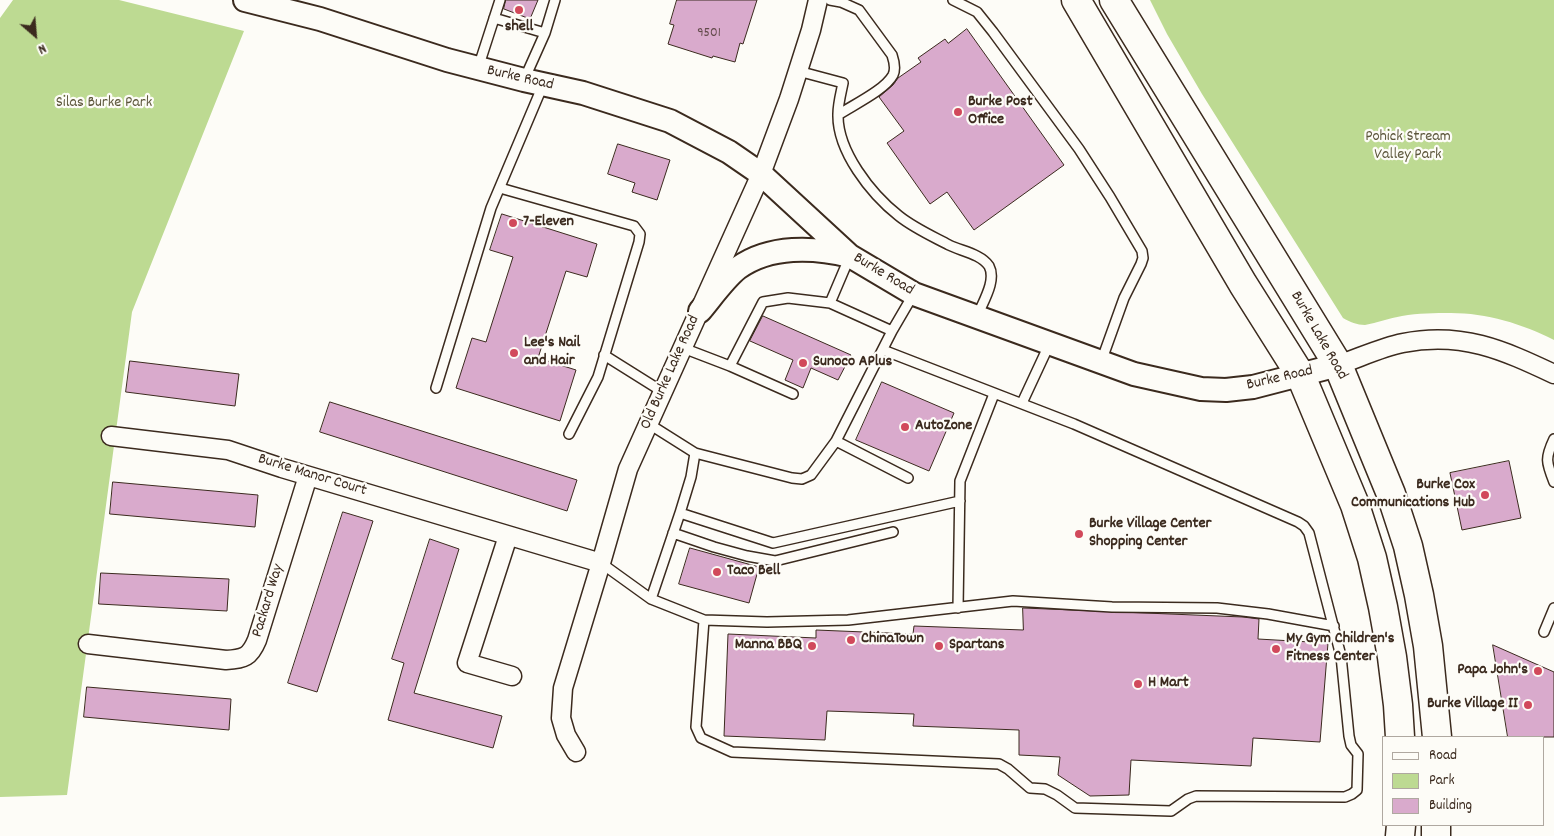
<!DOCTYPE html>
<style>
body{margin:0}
#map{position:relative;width:1554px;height:836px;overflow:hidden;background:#fdfcf7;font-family:Dekko,sans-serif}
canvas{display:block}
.legend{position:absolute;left:1382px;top:736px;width:162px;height:90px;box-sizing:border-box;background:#fdfcf7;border:1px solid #afa8a0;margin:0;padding:6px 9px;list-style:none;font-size:15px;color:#3b2a1e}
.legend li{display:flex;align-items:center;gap:10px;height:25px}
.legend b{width:25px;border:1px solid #afa8a0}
.north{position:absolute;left:10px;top:10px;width:50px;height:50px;-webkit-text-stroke:4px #fdfcf7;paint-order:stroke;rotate:153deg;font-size:14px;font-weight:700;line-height:20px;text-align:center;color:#3b2a1e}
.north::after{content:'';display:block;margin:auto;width:18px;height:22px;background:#3b2a1e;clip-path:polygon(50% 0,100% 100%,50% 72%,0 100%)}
</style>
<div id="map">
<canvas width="1554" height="836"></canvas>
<ul class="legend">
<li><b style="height:6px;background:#fdfcf7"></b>Road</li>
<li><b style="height:14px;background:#bdda92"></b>Park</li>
<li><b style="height:14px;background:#d9aacc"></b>Building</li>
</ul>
<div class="north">N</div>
</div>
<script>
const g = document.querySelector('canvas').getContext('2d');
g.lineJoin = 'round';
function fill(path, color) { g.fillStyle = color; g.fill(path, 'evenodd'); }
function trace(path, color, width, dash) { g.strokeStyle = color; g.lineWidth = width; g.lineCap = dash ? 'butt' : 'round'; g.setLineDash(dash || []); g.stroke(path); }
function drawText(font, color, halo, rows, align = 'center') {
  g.font = font + ' Dekko,sans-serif'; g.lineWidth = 4.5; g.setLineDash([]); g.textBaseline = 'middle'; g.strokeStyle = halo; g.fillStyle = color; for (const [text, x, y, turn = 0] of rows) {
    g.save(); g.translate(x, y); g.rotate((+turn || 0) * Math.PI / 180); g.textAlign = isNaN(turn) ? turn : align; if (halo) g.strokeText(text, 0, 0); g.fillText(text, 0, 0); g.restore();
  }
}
const green = new Path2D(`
 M13 0H119L244 31 132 312 67 795 0 797V18Z
 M1150 0H1554V340C1523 324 1486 313 1451 313 1435 313 1418 313 1402 316 1389 318 1377 323 1365 325 1357 325 1350 322 1343 318L1202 94 1167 34Z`);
const building = new Path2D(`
 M506 0H538L530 19 504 9Z
 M677 0H757L743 44 740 43 735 62 713 56 712 58 668 44 674 25 670 24Z
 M967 29 1064 165 974 230 947 192 930 204 887 143 904 131 879 97 893 85 898 78 921 62 918 58 945 39 948 43Z
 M618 144 670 160 657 200 632 192 635 183 608 174Z
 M502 214 597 244 587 277 566 271 538 358 576 370 560 421 456 388 472 338 486 342 513 257 490 250Z
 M763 316 851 355 838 380 811 368 803 388 785 380 793 360 750 341Z
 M130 361 239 374 235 406 126 392Z
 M882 382 954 413 929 471 856 440Z
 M330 402 577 480 567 511 320 432Z
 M1509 461 1521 518 1462 530 1450 473Z
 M113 482 258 495 255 527 110 514Z
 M343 512 373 521 317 692 288 683Z
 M430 539 459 549 414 693 502 716 493 748 388 720 404 663 392 659Z
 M690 548 759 567 749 603 679 584Z
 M101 573 229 579 227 611 99 604Z
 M1023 608 1243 617 1259 619 1258 639 1328 643 1320 742 1253 738 1251 766 1131 760 1129 795 1090 796 1058 775 1060 757 1019 755V730L913 726 914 714 827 711 825 740 724 736 728 634 816 638V630L913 634 914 626 1023 630Z
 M1493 645 1554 672V737H1508Z
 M87 687 231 699 229 730 84 717Z`);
const service = new Path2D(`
 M830 0 841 2 859 10 892 55C894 61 896 69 893 75 885 90 853 105 838 115
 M953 0 977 12 993 32 1079 149 1110 197 1142 251 1143 258 1141 264 1124 298 1101 362
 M494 18 545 33
 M478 68 500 0
 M798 71 843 83C841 93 838 104 838 114 837 151 871 194 899 216 914 228 932 236 949 245 961 251 981 254 989 266 997 281 982 303 977 317
 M524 80 545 33 555 0
 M500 188 634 226 640 234 639 242 598 377 569 434
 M830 303 850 256
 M683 348 730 366 793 394
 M604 355 663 392
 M730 366 763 302 788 298 830 303 892 331
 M436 388 491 208 543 85
 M1022 403 1049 345
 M649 424 695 453 691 477 680 513
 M1554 439C1545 458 1546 462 1554 482
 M836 441 908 478
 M695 453 792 478 802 479 811 475 836 441 892 331 913 295
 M673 533 714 547 747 556 775 561 893 532
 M601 563 651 599 704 620 767 622 848 620 1013 601 1112 607 1217 608 1268 614 1334 626
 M651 599 680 513 773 543 960 501
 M958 608 960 481 994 394
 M704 620 696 727 701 738 732 752 999 764 1008 769 1030 788 1045 789 1057 795 1075 808 1171 811 1188 799 1196 796 1345 797 1352 794 1357 790 1358 754 1351 745 1349 736 1341 656 1309 533 1304 526 1298 522 1074 424 883 350
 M1544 632 1554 608`);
const minor = new Path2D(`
 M1338 365C1359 358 1382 347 1403 343 1461 331 1503 350 1554 374
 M111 436 228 450 282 468 601 563
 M508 536 467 663 512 676
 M88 644 226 660C244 659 250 657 257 640L308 476
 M576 752 566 735 561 718 563 688 601 563 628 469 761 174 789 99 811 30 818 0`);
const tertiary = new Path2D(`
 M245 0 320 19 447 60 524 80 583 93 670 121 729 152 761 174 850 256 914 294 1134 374 1201 389 1226 390 1253 387 1338 365
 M700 311C711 298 725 278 738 268 770 245 814 247 850 256`);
const primary = new Path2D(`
 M1076 0 1243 284 1301 376 1355 505 1372 558 1383 607 1392 657 1398 705 1400 737
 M1114 0 1338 365 1391 494 1408 546 1419 595 1428 646 1437 737
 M1400 836 1401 825
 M1436 836V825`);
const markers = [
 [519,10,5,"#d1495b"],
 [958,112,5,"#d1495b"],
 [513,223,5,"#d1495b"],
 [514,353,5,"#d1495b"],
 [803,363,5,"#d1495b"],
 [905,427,5,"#d1495b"],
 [1485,495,5,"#d1495b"],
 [1079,534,5,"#d1495b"],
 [717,572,5,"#d1495b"],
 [851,640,5,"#d1495b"],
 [812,646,5,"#d1495b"],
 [939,646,5,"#d1495b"],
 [1276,649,5,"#d1495b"],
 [1538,671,5,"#d1495b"],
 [1138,684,5,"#d1495b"],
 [1528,705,5,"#d1495b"]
];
const numberNames = [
 ["9501",709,34]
];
const poiNames = [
 ["shell",519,28,"center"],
 ["Burke Post",968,103],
 ["Office",968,121],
 ["7-Eleven",523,223],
 ["Lee's Nail",524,344],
 ["and Hair",524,362],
 ["Sunoco APlus",813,363],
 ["AutoZone",915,427],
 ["Burke Cox",1475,486,"right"],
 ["Communications Hub",1475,504,"right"],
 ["Burke Village Center",1089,525],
 ["Shopping Center",1089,543],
 ["Taco Bell",727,572],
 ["ChinaTown",861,640],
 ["My Gym Children's",1286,640],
 ["Fitness Center",1286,658],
 ["Manna BBQ",802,646,"right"],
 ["Spartans",949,646],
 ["Papa John's",1528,671,"right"],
 ["H Mart",1148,684],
 ["Burke Village II",1518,705,"right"]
];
const streetNames = [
 ["Burke Road",520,79,13],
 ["Burke Road",883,275,31],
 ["Burke Lake Road",1318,336,60],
 ["Old Burke Lake Road",671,373,-66],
 ["Burke Road",1280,379,-13],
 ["Burke Manor Court",312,476,17],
 ["Packard Way",269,601,-73]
];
const parkNames = [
 ["Silas Burke Park",104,104],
 ["Pohick Stream",1408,138],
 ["Valley Park",1408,156]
];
fill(green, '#bdda92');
fill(building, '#d9aacc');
trace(building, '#3b2a1e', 1);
trace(service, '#3b2a1e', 12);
trace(minor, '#3b2a1e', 21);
trace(tertiary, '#3b2a1e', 26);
trace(primary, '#3b2a1e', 31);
trace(service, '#fdfcf7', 9);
trace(minor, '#fdfcf7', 18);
trace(tertiary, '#fdfcf7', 22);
trace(primary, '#fdfcf7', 28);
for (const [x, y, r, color] of markers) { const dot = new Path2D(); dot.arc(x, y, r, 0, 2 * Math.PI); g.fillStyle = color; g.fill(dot); trace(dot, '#fdfcf7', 2); }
drawText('14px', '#624a4a', null, numberNames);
drawText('bold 16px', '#3b2a1e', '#fdfcf7', poiNames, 'left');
drawText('16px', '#3b2a1e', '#fdfcf7', streetNames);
drawText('16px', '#5c563b', '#fdfcf7', parkNames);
</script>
